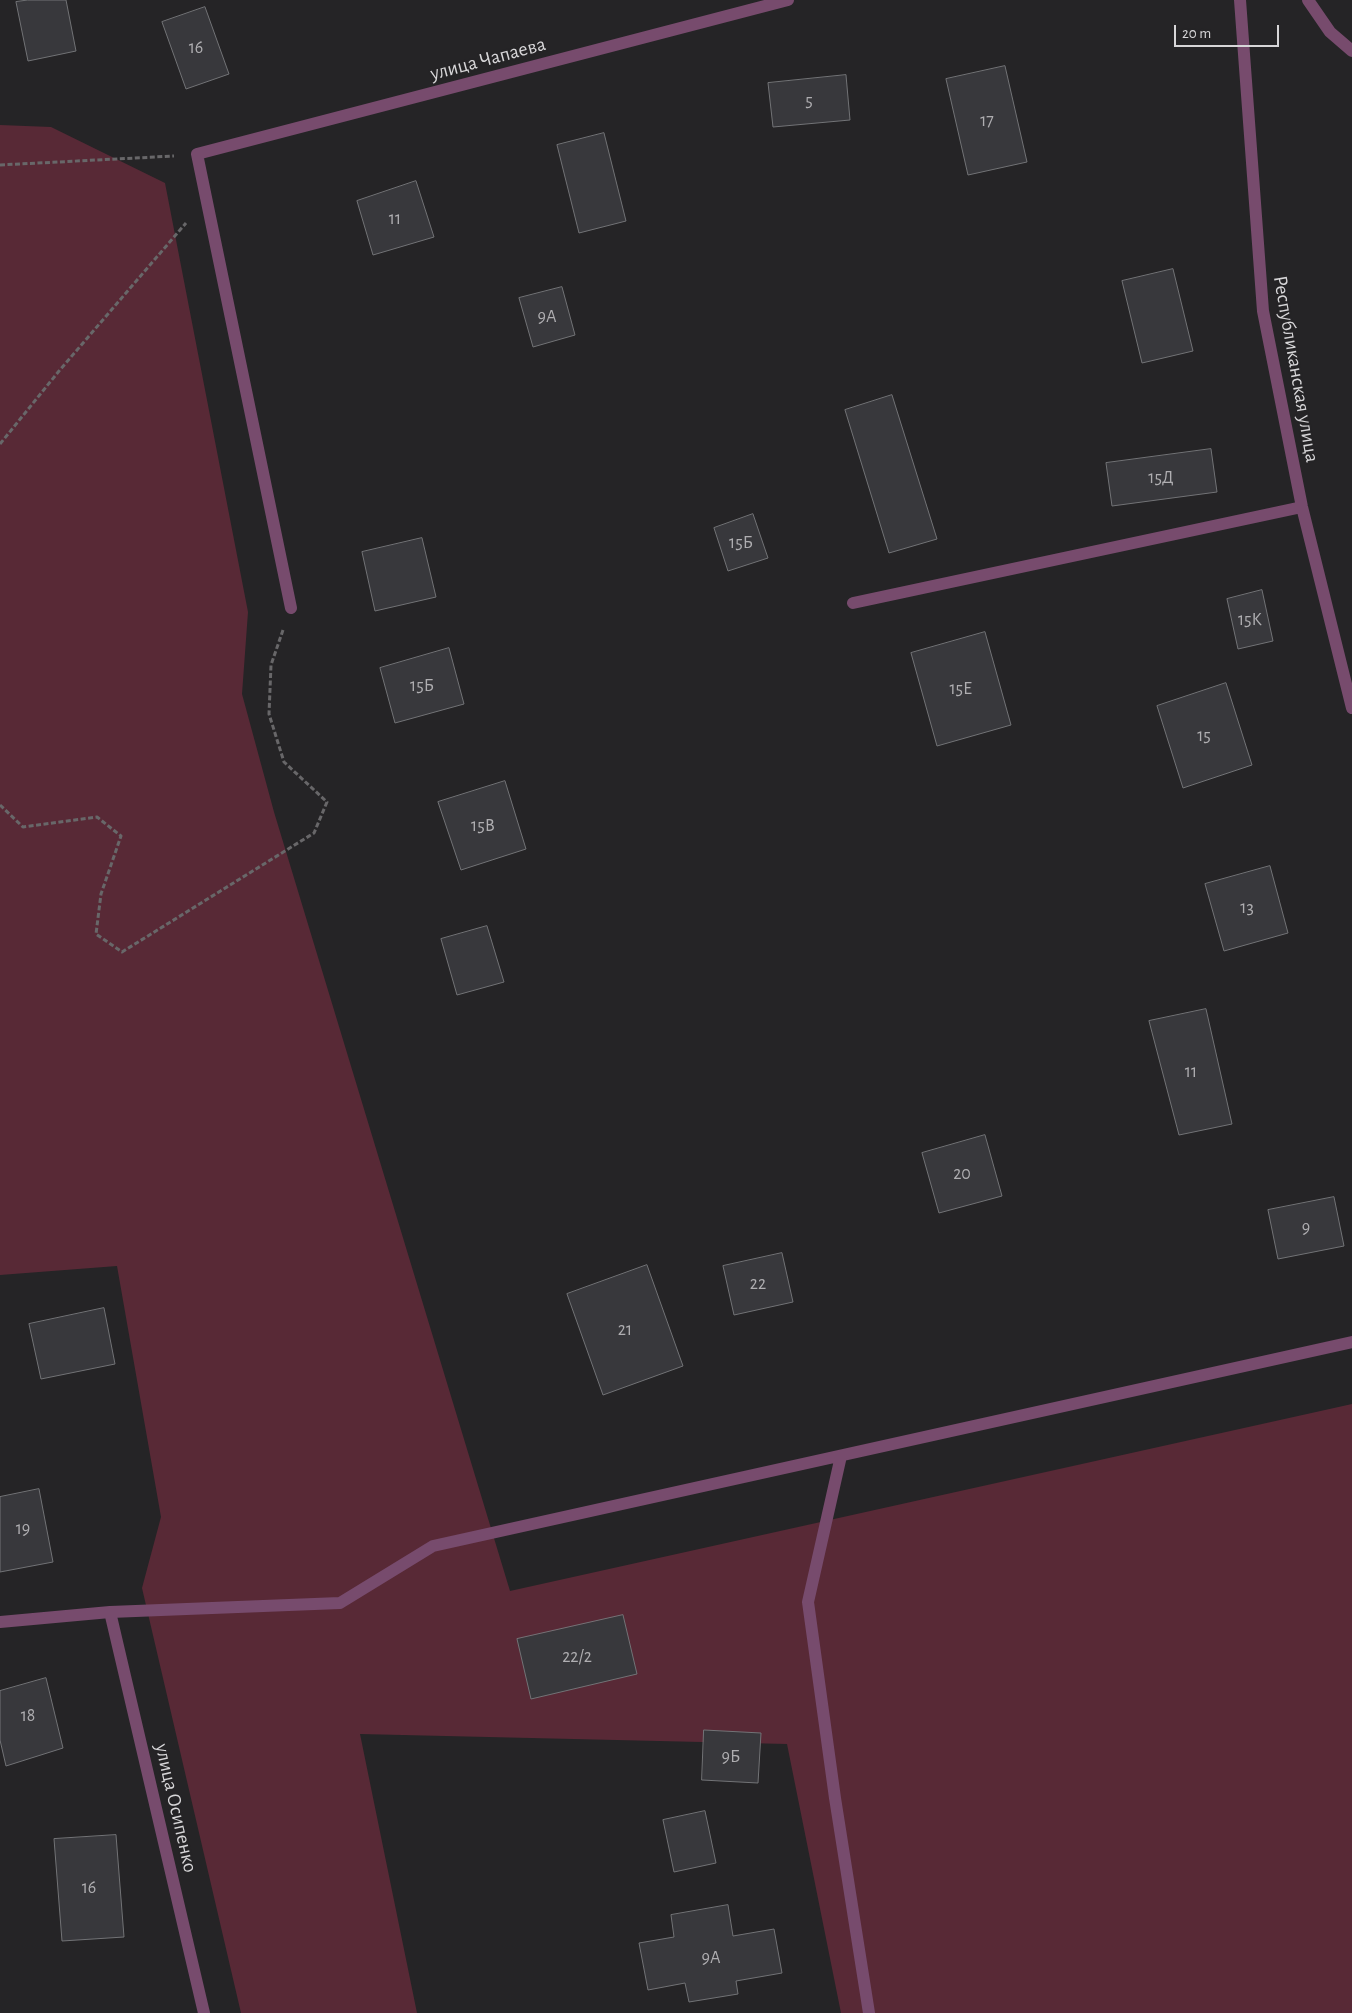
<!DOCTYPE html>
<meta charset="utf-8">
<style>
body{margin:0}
#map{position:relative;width:1352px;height:2013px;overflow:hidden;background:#252426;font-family:"Alegreya Sans",sans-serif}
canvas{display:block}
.scale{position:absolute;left:1174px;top:25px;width:105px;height:22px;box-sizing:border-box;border:2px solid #d7d6d8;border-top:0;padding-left:6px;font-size:15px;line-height:18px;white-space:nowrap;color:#d7d6d8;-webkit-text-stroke:4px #252426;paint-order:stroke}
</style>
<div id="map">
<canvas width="1352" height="2013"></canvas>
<div class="scale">20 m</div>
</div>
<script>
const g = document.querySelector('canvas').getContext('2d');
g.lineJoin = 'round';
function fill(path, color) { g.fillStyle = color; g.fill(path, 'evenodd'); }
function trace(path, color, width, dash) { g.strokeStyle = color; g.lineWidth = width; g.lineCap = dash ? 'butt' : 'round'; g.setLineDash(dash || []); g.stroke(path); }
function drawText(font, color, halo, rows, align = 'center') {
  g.font = font + ' "Alegreya Sans",sans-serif'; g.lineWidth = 4; g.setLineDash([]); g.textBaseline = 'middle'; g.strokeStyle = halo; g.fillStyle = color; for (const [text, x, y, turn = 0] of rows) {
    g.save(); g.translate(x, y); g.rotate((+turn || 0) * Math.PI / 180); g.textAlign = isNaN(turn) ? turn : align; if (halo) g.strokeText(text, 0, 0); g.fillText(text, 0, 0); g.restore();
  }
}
const green = new Path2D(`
 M0 125 51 127 165 183 248 612 242 694 274 812 510 1591 1352 1404V2013H841L787 1744 360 1734 417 2013H241L142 1588 161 1517 117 1266 0 1275Z`);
const building = new Path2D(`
 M28 0H66L76 51 28 61 16 2Z
 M205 7 229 74 186 89 162 22Z
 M1005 66 1027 162 968 175 946 79Z
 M846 75 850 120 773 127 768 83Z
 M604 133 626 221 579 233 557 145Z
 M416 181 434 237 373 255 357 201Z
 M1173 269 1193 351 1142 363 1122 281Z
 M562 287 575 335 533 347 519 298Z
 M892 395 937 539 889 553 845 410Z
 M1211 449 1217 492 1112 506 1106 463Z
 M753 514 768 558 728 571 714 528Z
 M422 538 436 597 375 611 362 552Z
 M1262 590 1273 641 1238 649 1227 599Z
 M985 632 1011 725 937 746 911 653Z
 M449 648 464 704 395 723 380 668Z
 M1226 683 1252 765 1183 788 1157 706Z
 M505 781 526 849 461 870 438 802Z
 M1270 866 1288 933 1224 951 1205 884Z
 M487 926 504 982 457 995 441 939Z
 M1206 1009 1232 1124 1179 1135 1149 1021Z
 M985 1135 1002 1196 939 1213 922 1153Z
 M1334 1197 1344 1246 1278 1259 1268 1210Z
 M782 1253 793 1302 734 1315 723 1266Z
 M647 1265 683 1366 603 1395 567 1294Z
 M104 1308 115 1364 41 1379 29 1324Z
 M39 1489 53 1562 0 1572V1497Z
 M623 1615 637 1674 531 1699 517 1639Z
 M46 1678 63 1748 6 1766 0 1740V1691Z
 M704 1730 761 1733 758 1783 702 1780Z
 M705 1811 716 1863 674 1872 663 1820Z
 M116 1835 124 1937 62 1941 54 1839Z
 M728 1905 733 1936 774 1929 782 1973 736 1981 738 1994 689 2002 685 1983 648 1990 639 1943 674 1937 671 1915Z`);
const path = new Path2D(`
 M0 165 174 156
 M0 444 59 371 186 223
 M0 805 23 827 97 817 121 836 101 894 96 934 122 952 314 833 327 802 284 762 269 714 271 665 283 630`);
const street = new Path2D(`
 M1240 0 1263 311 1302 507 1352 708
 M1308 0 1330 32 1352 51
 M853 603 1302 507
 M291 608 197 154 788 0
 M841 1456 808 1602 835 1798 869 2013
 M110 1612 204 2013
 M0 1622 110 1612 340 1603 433 1546 1352 1342`);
const numberNames = [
 ["16",196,48],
 ["5",809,101],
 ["17",987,121],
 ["11",395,219],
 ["9А",547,317],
 ["15Д",1161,478],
 ["15Б",741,543],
 ["15К",1250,620],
 ["15Б",422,686],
 ["15Е",961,689],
 ["15",1204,736],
 ["15В",483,826],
 ["13",1247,908],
 ["11",1191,1072],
 ["20",962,1174],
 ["9",1306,1228],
 ["22",758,1284],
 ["21",625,1330],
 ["19",23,1529],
 ["22/2",577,1657],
 ["18",28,1716],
 ["9Б",731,1757],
 ["16",89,1888],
 ["9А",711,1958]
];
const streetNames = [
 ["улица Чапаева",488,59,-15],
 ["Республиканская улица",1296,369,80],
 ["улица Осипенко",176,1808,77]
];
fill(green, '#582936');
fill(building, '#38383c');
trace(building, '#727376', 1);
trace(path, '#686769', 3, [5, 2.5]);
trace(street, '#774b6d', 12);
drawText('18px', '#afaeb1', null, numberNames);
drawText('20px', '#d7d6d8', '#252426', streetNames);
</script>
